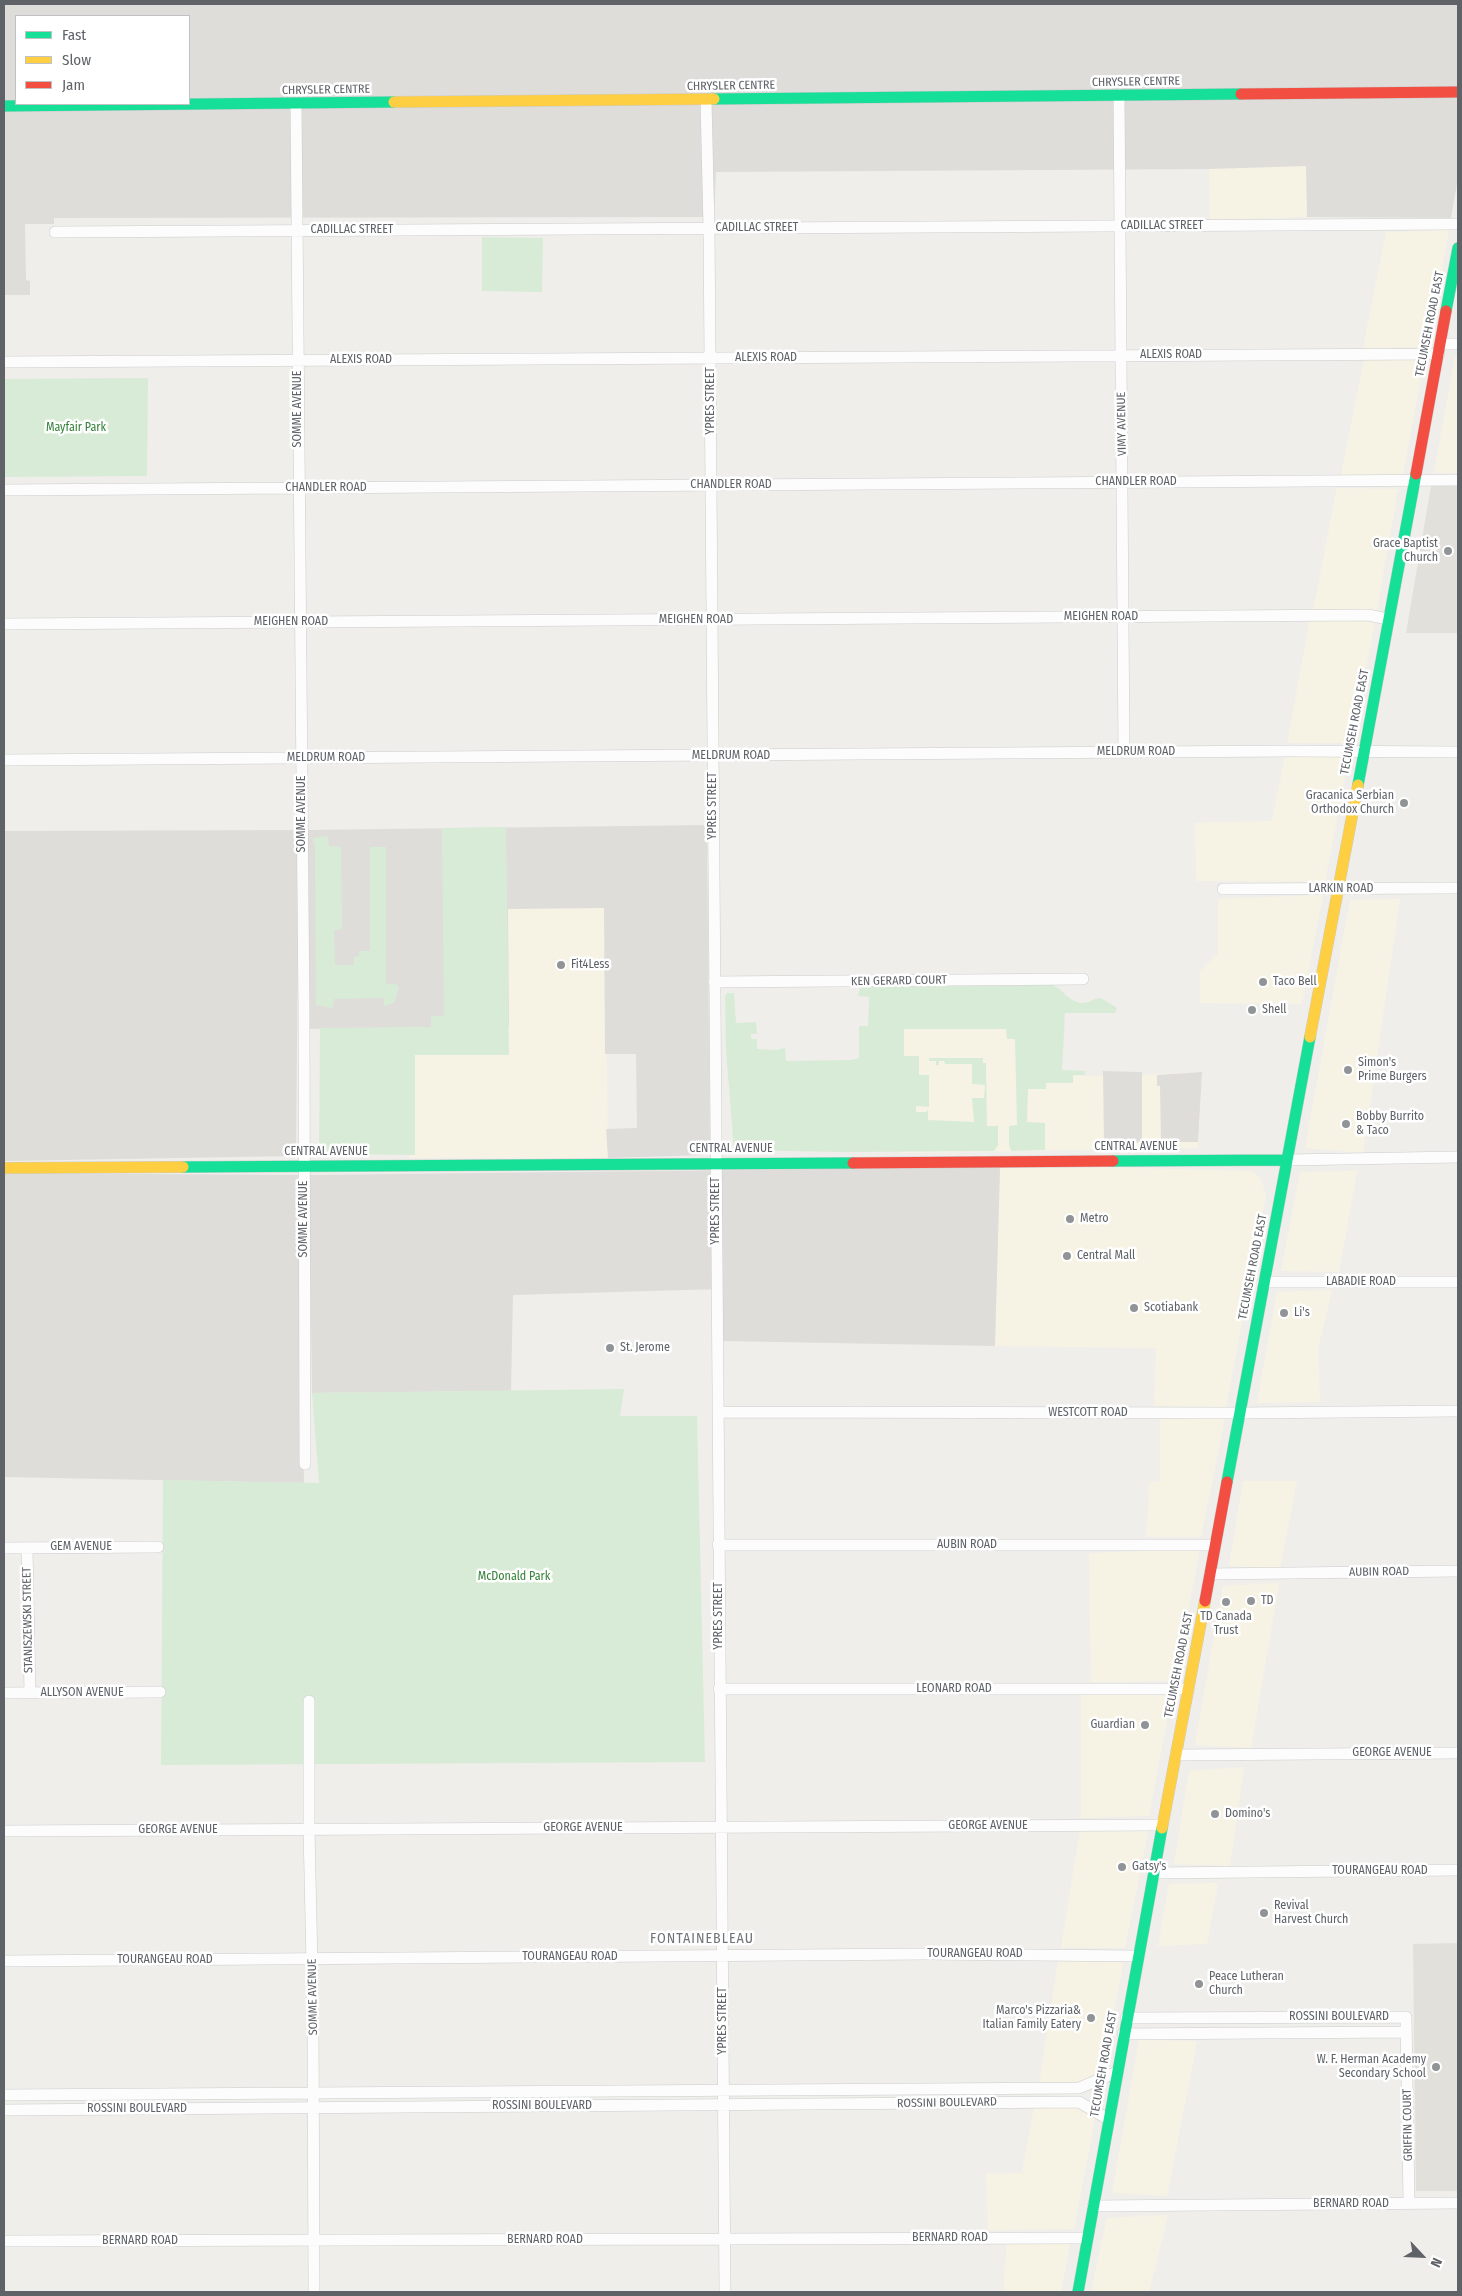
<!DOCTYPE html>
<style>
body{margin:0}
#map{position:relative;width:1462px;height:2296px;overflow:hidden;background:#efeeea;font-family:"Fira Sans Condensed",sans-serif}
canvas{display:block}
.frame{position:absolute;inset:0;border:5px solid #5f6368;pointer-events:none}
.legend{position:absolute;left:15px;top:15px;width:175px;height:90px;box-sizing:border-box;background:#fff;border:1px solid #bfc1c3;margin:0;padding:6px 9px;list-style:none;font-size:15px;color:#5f6368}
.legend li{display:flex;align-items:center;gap:10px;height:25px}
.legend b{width:25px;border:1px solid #bfc1c3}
.north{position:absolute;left:1397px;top:2231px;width:50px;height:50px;-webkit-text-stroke:4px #fff;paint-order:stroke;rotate:115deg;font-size:14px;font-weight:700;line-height:20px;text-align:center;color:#5f6368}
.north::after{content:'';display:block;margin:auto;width:18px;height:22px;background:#5f6368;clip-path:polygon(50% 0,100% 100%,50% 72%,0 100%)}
</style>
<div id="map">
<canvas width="1462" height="2296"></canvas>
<div class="frame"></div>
<ul class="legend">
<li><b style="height:6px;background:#16e098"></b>Fast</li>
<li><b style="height:6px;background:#ffcf43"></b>Slow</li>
<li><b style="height:6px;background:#f24e42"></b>Jam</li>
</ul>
<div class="north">N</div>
</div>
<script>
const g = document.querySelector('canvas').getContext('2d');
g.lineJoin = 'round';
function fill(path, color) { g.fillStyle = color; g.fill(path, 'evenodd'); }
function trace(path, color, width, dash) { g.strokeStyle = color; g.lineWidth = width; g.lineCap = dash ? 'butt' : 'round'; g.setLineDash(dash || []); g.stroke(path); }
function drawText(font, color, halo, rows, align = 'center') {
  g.font = font + ' "Fira Sans Condensed",sans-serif'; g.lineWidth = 5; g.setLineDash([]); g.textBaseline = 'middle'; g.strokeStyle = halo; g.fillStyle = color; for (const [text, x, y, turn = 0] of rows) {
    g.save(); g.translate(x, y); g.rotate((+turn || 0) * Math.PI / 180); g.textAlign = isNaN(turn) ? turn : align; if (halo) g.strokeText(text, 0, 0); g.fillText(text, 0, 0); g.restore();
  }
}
const commercial = new Path2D(`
 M1306 166 1307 217 1210 220 1209 169Z
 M1449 230 1428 347 1363 348 1386 232Z
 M1455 356H1458V473H1434Z
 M1424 359 1403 475 1341 476 1364 360Z
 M1337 488 1398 489 1377 610 1313 611Z
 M1310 619 1375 622 1351 743H1287Z
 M1285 757H1349L1325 882 1196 881 1195 823 1272 821Z
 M1323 895 1302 1004 1200 1003V971L1218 953V899Z
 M1400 899 1363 1153 1305 1148 1350 900Z
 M605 908 608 1158H409V1027L509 1026 508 909Z
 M901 1022H1014L1017 1075 1103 1076V1071L1142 1072V1075L1202 1072 1198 1148 902 1153Z
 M1000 1167H1096L1250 1171 1261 1178 1266 1196 1226 1407 1154 1406 1156 1348 995 1346Z
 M1357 1171 1339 1272 1281 1271 1300 1172Z
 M1332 1290 1318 1349 1320 1402 1257 1403 1277 1292Z
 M1160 1416 1225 1418 1201 1537H1146L1150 1482 1160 1481Z
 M1243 1481H1297L1280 1569 1229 1566Z
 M1200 1549 1175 1681 1091 1682 1089 1553Z
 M1279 1583 1251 1748 1195 1745 1223 1586Z
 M1172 1693 1149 1816 1081 1818V1694Z
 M1244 1767 1230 1866 1174 1864 1189 1771Z
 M1080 1830 1148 1831 1125 1948H1061Z
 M1218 1883 1207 1944 1158 1946 1169 1884Z
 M1124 1960 1101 2075 1083 2084 1039 2085 1058 1961Z
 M1139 2040 1197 2041 1167 2196 1112 2193Z
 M1034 2107 1097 2108 1074 2229 988 2230 986 2174 1022 2173Z
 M1168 2215 1149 2292H1091L1107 2218Z
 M1007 2243H1070L1061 2292H1003Z`);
const industrial = new Path2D(`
 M4 4H1458V178L1451 218 1307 217 1306 166 1209 169 716 172 714 217 54 218V224H25L26 280 30 281V295H4ZM16 16H189V104H16Z
 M707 825 710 1142V1147L703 1155 608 1158 606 1129 637 1128 636 1054H605L604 908 508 909 509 1026 309 1029 307 830Z
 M299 830 296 1156 4 1161V831Z
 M1103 1071 1142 1072V1142L1104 1145Z
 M1202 1072 1198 1142H1161L1160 1086H1157V1075Z
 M1000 1167 995 1346 722 1341 720 1289 513 1295 511 1391 312 1393 309 1175Z
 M4 1173 298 1175 304 1483 4 1477Z`);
const education = new Path2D(`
 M1431 486H1458V633H1406Z
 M1458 1943V2191H1416L1413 1944Z`);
const green = new Path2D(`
 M482 237 543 238 542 292 482 291Z
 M148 378 147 476 4 477V379Z
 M506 827 509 1055H415V1155L326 1154 319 1152 320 1028 431 1027V1016H444L442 828Z
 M328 836 329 846 341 847 342 929 334 930 335 965H354V957L359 956V951H370V847H386V984H396L399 988 394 1003 384 1006V998L334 999 333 1008 316 1005 315 847 313 838Z
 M1052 985C1064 989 1068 1002 1082 1003 1090 1003 1094 998 1101 998L1117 1008 1115 1013H1065L1062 1070 1085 1071V1075H1073V1083H1046V1089H1028L1027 1122 1045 1123V1150L1011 1151 1009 1144V1126L1017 1125 1015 1039H1007L1006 1029H904V1056H919V1075H929V1107L916 1106V1112H926L928 1110V1120L974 1122 972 1098H984L985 1085 972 1084V1064H945L944 1061H939V1065H936V1061H929V1058H983V1063H986L987 1126H998V1145L994 1151 844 1152 734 1150 726 1050 725 996 727 993H734L736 1023 756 1022 757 1034H751V1039H757V1049L778 1050 779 1049 785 1048 786 1061 851 1060 859 1058V1026H868L869 997 858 996 860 987Z
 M624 1389 620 1416H697L705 1762 161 1765 163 1480 319 1483 312 1393Z`);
const street = new Path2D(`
 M1119 95 1124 752
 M706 100 709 228 725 2292
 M296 104 304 1012 305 1464
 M55 232 1458 224
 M1441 344H1458
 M4 362 1439 354
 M4 490 1458 480
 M4 624 1368 615 1388 619
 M4 760 1291 751 1458 752
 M1223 889 1458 888
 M714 982 1083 979
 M1287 1160 1458 1157
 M1264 1282H1458
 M718 1412 1240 1413 1458 1411
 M718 1545H1215
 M4 1548 158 1547
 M27 1548 30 1693
 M1210 1574 1458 1571
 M719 1689H1188
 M4 1693 160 1692
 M309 1701V1829L313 2010 314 2292
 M1176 1755 1458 1753
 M4 1831 1162 1825
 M1153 1873 1458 1870
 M4 1961 928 1954 1137 1956
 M1126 2018 1406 2017 1409 2203
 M1123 2034 1406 2032
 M4 2095 1079 2088 1117 2072
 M4 2110 1079 2102 1108 2119
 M1093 2206 1458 2203
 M4 2241 1087 2238`);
const fast = new Path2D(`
 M714 99 1241 94
 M4 106 394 102
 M1446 311 1458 248
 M1358 785 1416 474
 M1113 1161 1287 1160
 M183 1167 853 1163
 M1227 1482 1310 1037
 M1078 2292 1162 1828`);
const slow = new Path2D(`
 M394 102 714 99
 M1310 1037 1358 785
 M4 1168 183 1167
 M1162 1828 1205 1601`);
const jam = new Path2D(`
 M1241 94 1458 92
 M1416 474 1446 311
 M853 1163 1113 1161
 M1205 1601 1227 1482`);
const markers = [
 [1448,551,5,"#919496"],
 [1404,803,5,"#919496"],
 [561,965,5,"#919496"],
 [1263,982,5,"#919496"],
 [1252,1010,5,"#919496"],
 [1348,1070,5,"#919496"],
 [1346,1124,5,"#919496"],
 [1070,1219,5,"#919496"],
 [1067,1256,5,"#919496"],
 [1134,1308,5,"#919496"],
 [1284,1313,5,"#919496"],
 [610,1348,5,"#919496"],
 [1251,1601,5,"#919496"],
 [1226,1602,5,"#919496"],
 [1145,1725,5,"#919496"],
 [1215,1814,5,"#919496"],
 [1122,1867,5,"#919496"],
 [1264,1913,5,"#919496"],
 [1199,1984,5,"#919496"],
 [1091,2018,5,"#919496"],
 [1436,2067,5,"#919496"]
];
const streetNames = [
 ["CHRYSLER CENTRE",1136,82,-1],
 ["CHRYSLER CENTRE",731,86,-1],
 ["CHRYSLER CENTRE",326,90,-1],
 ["CADILLAC STREET",1162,226],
 ["CADILLAC STREET",757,228],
 ["CADILLAC STREET",352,230],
 ["TECUMSEH ROAD EAST",1430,324,-79],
 ["ALEXIS ROAD",1171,355],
 ["ALEXIS ROAD",766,358],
 ["ALEXIS ROAD",361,360],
 ["YPRES STREET",711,401,-90],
 ["SOMME AVENUE",298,409,-90],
 ["VIMY AVENUE",1122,424,-91],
 ["CHANDLER ROAD",1136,482],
 ["CHANDLER ROAD",731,485],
 ["CHANDLER ROAD",326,488],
 ["MEIGHEN ROAD",1101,617],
 ["MEIGHEN ROAD",696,620],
 ["MEIGHEN ROAD",291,622],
 ["TECUMSEH ROAD EAST",1355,722,-79],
 ["MELDRUM ROAD",1136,752],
 ["MELDRUM ROAD",731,756],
 ["MELDRUM ROAD",326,758],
 ["YPRES STREET",713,806,-90],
 ["SOMME AVENUE",302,814,-90],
 ["LARKIN ROAD",1341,889],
 ["KEN GERARD COURT",899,981,-1],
 ["CENTRAL AVENUE",1136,1147],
 ["CENTRAL AVENUE",731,1149],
 ["CENTRAL AVENUE",326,1152],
 ["YPRES STREET",716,1211,-90],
 ["SOMME AVENUE",304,1219,-90],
 ["TECUMSEH ROAD EAST",1253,1267,-79],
 ["LABADIE ROAD",1361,1282],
 ["WESTCOTT ROAD",1088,1413],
 ["AUBIN ROAD",967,1545],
 ["GEM AVENUE",81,1547],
 ["AUBIN ROAD",1379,1572,-1],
 ["YPRES STREET",719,1616,-90],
 ["STANISZEWSKI STREET",28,1620,-91],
 ["TECUMSEH ROAD EAST",1179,1665,-79],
 ["LEONARD ROAD",954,1689],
 ["ALLYSON AVENUE",82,1693],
 ["GEORGE AVENUE",1392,1753],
 ["GEORGE AVENUE",988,1826],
 ["GEORGE AVENUE",583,1828],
 ["GEORGE AVENUE",178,1830],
 ["TOURANGEAU ROAD",1380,1871],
 ["TOURANGEAU ROAD",975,1954],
 ["TOURANGEAU ROAD",570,1957],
 ["TOURANGEAU ROAD",165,1960],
 ["SOMME AVENUE",313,1997,-91],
 ["ROSSINI BOULEVARD",1339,2017],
 ["YPRES STREET",723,2021,-90],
 ["TECUMSEH ROAD EAST",1104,2064,-80],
 ["ROSSINI BOULEVARD",947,2103,-1],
 ["ROSSINI BOULEVARD",542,2106],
 ["ROSSINI BOULEVARD",137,2109],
 ["GRIFFIN COURT",1408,2125,-91],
 ["BERNARD ROAD",1351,2204],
 ["BERNARD ROAD",950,2238],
 ["BERNARD ROAD",545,2240],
 ["BERNARD ROAD",140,2241]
];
const parkNames = [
 ["Mayfair Park",76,428],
 ["McDonald Park",514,1577]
];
const poiNames = [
 ["Grace Baptist",1438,544,"right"],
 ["Church",1438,558,"right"],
 ["Gracanica Serbian",1394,796,"right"],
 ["Orthodox Church",1394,810,"right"],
 ["Fit4Less",571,965],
 ["Taco Bell",1273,982],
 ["Shell",1262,1010],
 ["Simon's",1358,1063],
 ["Prime Burgers",1358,1077],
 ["Bobby Burrito",1356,1117],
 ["& Taco",1356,1131],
 ["Metro",1080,1219],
 ["Central Mall",1077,1256],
 ["Scotiabank",1144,1308],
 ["Li's",1294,1313],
 ["St. Jerome",620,1348],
 ["TD",1261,1601],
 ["TD Canada",1226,1617,"center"],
 ["Trust",1226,1631,"center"],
 ["Guardian",1135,1725,"right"],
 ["Domino's",1225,1814],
 ["Gatsy's",1132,1867],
 ["Revival",1274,1906],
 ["Harvest Church",1274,1920],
 ["Peace Lutheran",1209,1977],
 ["Church",1209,1991],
 ["Marco's Pizzaria&",1081,2011,"right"],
 ["Italian Family Eatery",1081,2025,"right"],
 ["W. F. Herman Academy",1426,2060,"right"],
 ["Secondary School",1426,2074,"right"]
];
const neighbourhoodNames = [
 ["FONTAINEBLEAU",702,1939]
];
fill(commercial, '#f7f3e4');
fill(industrial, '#dfddda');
fill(education, '#e2e0da');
fill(green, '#d8ebd6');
trace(street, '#cbcccc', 12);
trace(fast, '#cacacb', 12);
trace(slow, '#cacacb', 12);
trace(jam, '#cacacb', 12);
trace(street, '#fdfcfc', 11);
trace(fast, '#16e098', 11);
trace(slow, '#ffcf43', 11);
trace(jam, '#f24e42', 11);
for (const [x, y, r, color] of markers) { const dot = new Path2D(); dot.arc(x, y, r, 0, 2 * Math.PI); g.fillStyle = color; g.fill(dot); trace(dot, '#fff', 2); }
drawText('12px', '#5f6368', '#fff', streetNames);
drawText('12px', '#348238', '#fff', parkNames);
drawText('12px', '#5f6368', '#fff', poiNames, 'left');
g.letterSpacing = '1px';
drawText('14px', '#70757a', '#fff', neighbourhoodNames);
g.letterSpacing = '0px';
</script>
